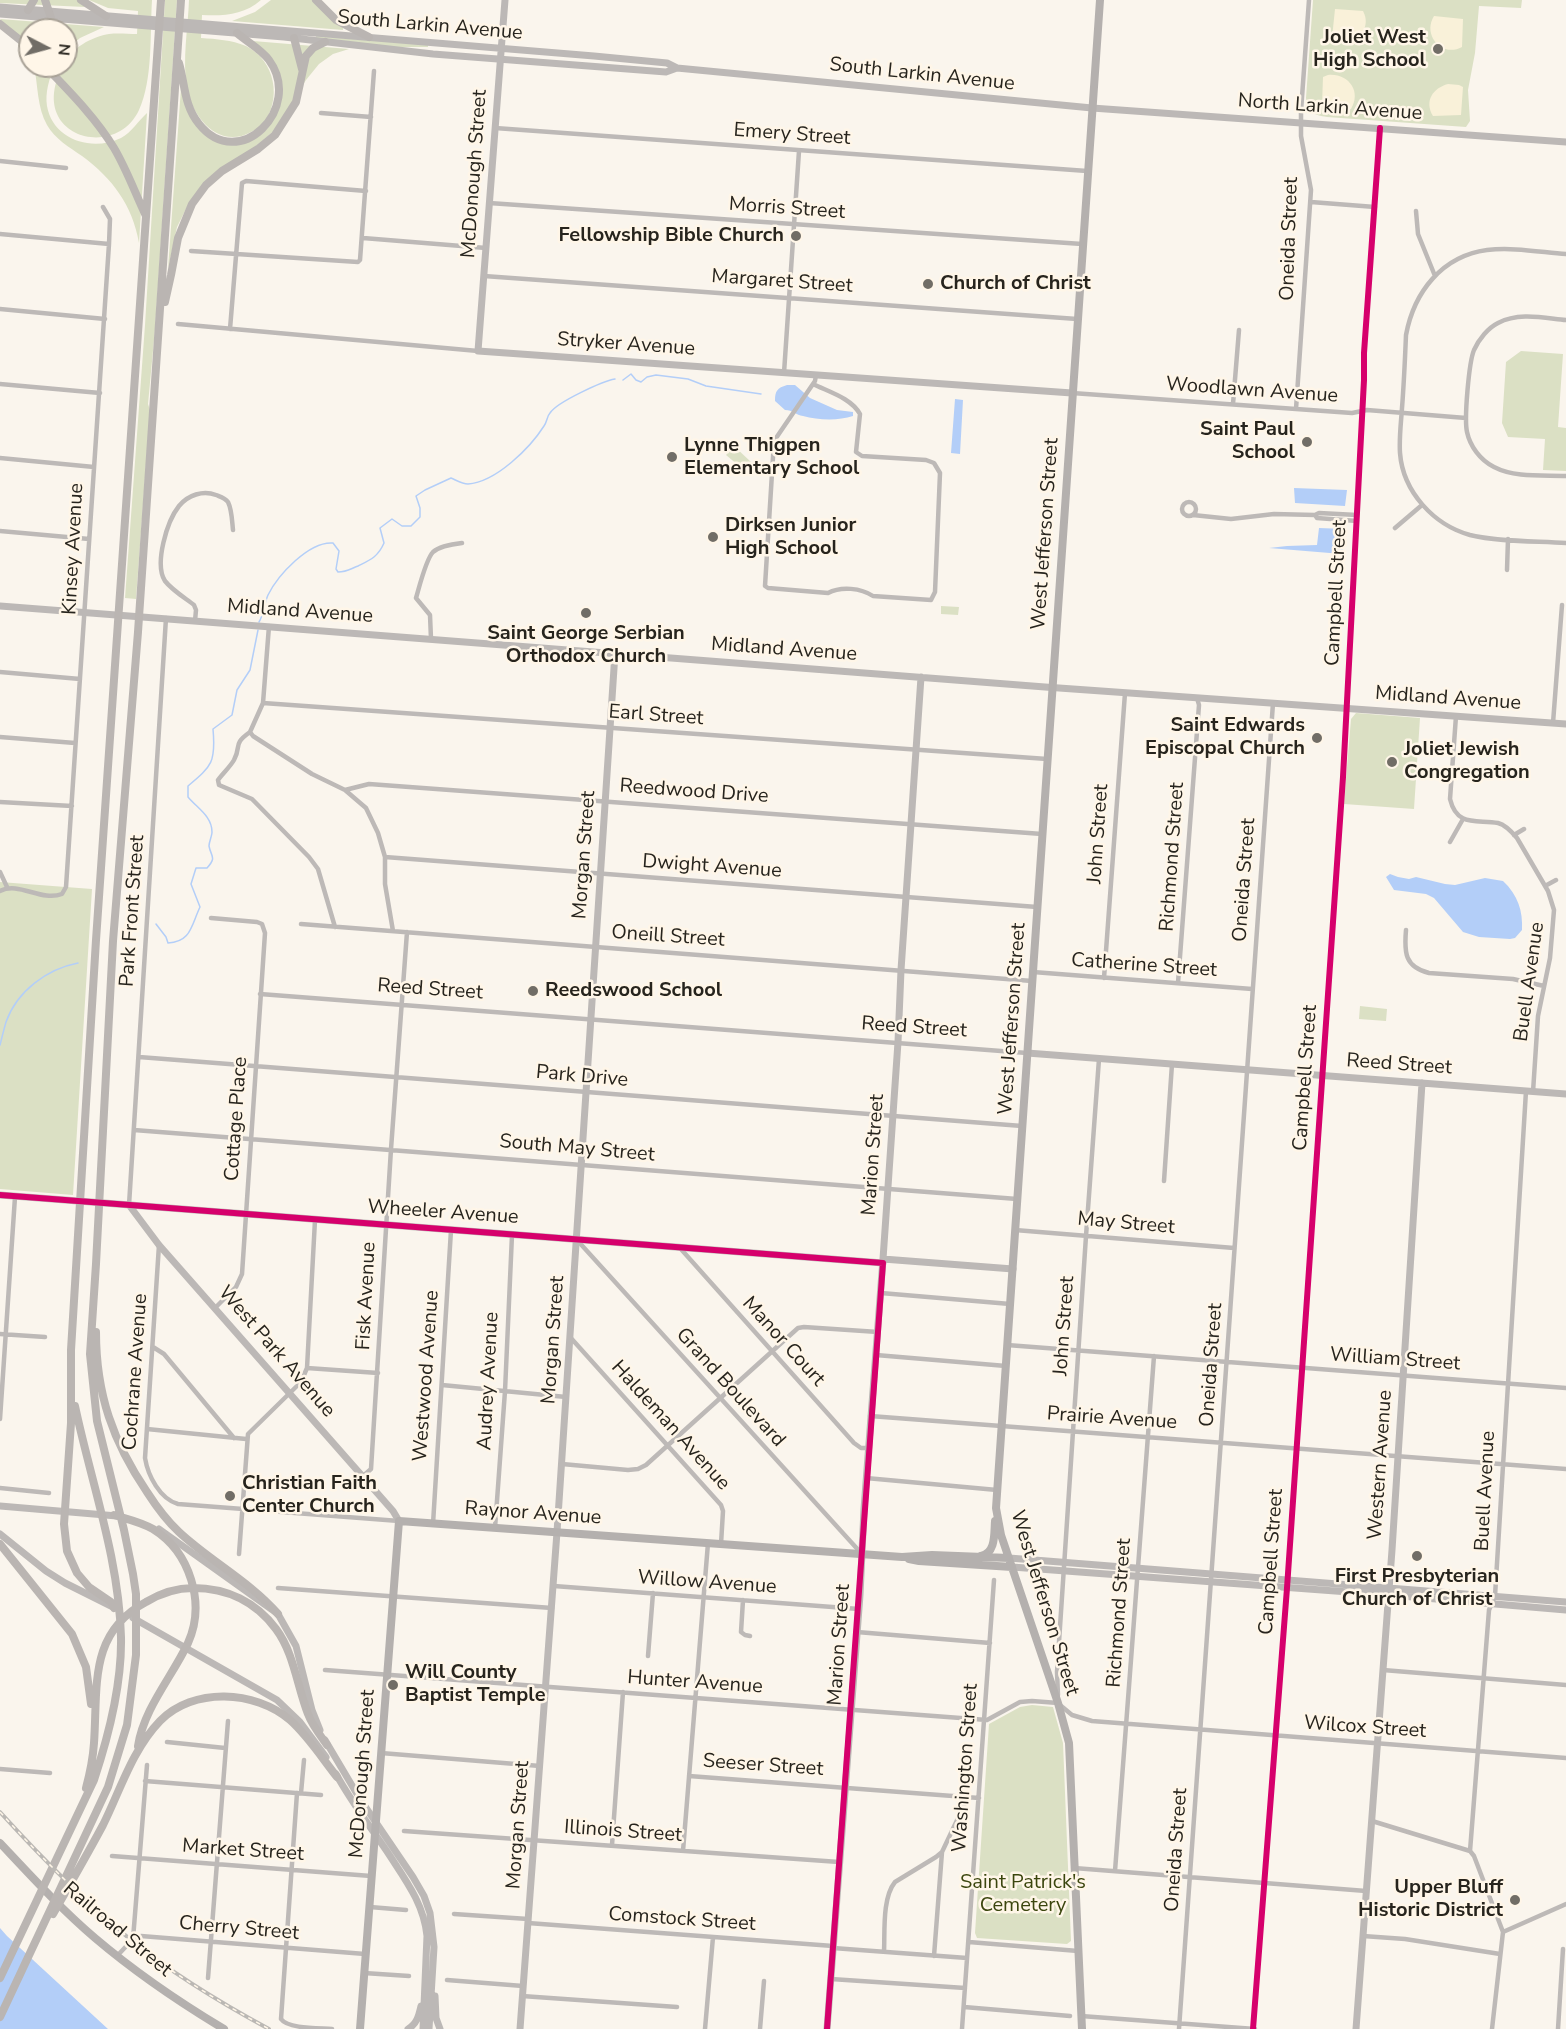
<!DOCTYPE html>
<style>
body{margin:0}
#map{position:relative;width:1566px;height:2029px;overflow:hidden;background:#faf5ed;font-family:"Nunito Sans",sans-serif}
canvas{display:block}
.north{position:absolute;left:18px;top:18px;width:60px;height:60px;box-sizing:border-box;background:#fff6e8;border:2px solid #a9a297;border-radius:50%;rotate:96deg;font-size:16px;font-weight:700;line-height:24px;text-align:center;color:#27241d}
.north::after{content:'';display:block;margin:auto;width:21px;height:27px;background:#716d66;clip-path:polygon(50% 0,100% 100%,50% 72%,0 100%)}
</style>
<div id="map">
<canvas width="1566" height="2029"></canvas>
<div class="north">N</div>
</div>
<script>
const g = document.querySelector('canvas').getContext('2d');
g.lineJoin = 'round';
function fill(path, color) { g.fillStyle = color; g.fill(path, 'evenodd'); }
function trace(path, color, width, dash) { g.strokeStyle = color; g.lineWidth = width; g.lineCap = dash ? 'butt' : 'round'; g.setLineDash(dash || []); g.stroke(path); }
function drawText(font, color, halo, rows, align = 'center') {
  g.font = font + ' "Nunito Sans",sans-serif'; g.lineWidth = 5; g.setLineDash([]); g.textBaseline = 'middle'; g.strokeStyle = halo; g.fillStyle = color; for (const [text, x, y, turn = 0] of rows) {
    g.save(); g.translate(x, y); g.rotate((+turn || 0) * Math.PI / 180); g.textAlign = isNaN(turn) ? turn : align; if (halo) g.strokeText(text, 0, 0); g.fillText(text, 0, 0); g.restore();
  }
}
const green = new Path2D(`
 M0 0H77L85 7 0 3Z
 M89 0H152C150 33 153 80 139 110 115 162 25 136 63 66H66C67 49 94 36 109 34 118 33 128 34 137 34L138 11 108 8Z
 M165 0H177L155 329 148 404 150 410 136 599 125 598 145 325Z
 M189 0H261C244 15 224 16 202 15L201 38C217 39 231 40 246 46 275 60 283 100 262 125 259 128 255 130 251 132 219 150 192 117 187 88 182 60 188 28 189 0Z
 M271 0H317L343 28V30L232 21 255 12Z
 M1313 0H1522L1521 8 1479 6 1475 53 1468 90 1470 121 1466 127 1327 117C1314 115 1308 113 1306 98Z
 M0 19 104 27 80 38 66 50V30H30V52L28 47Z
 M316 36 428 45V47H396L316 38Z
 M253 41 349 49 333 54 319 64 306 80 275 130 189 203 177 227 168 269 181 88 205 134 248 142C276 130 277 110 281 83Z
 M34 66H55C49 78 45 93 47 106 53 140 92 152 121 138 132 132 138 121 147 113L139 243C132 205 113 179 82 156 69 147 55 139 47 125 37 108 38 85 34 66Z
 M1521 351 1563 354 1558 427 1566 428V471L1543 470 1545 439 1508 437 1502 423 1506 362Z
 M734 446 751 462 744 470 726 455Z
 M941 606 959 607 958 615 941 614Z
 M1356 713 1420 718 1414 809 1344 804 1351 719Z
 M0 882 92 889 73 1195 0 1189Z
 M1360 1006 1387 1009 1386 1021 1359 1019Z
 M1032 1705 1053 1707 1063 1743 1071 1941 1067 1944 977 1938 975 1933 989 1724 1020 1707Z`);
const sand = new Path2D(`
 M1335 9 1363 11C1374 31 1350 51 1332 38Z
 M1434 16 1463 19 1462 47C1442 58 1422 35 1434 16Z
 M1328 75C1348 73 1362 91 1351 109L1322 105 1323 77Z
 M1448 84 1459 85 1463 87 1461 115 1433 116C1424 101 1433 88 1448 84Z`);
const water = new Path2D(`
 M787 385H795L810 398 837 410 853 412V416C838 421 818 420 803 416 796 415 793 410 785 410L775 401C775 391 777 388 787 385Z
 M955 399 963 400 960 454 951 453Z
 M1294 488 1347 490 1345 506 1295 503Z
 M1319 528 1345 529 1342 554 1269 548 1287 546 1317 545Z
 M1390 874 1398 877 1409 879 1416 877 1445 884 1455 885 1485 878 1503 881C1518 895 1523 911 1522 930L1515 938 1510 939 1479 937 1463 932 1434 898 1426 894 1394 890 1386 877Z
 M0 1928 7 1936 108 2029H0Z`);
const stream = new Path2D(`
 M623 380 631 374 636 380 641 382 647 377 656 375 688 379 706 386 761 394
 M259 622C264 614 264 604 268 595 278 575 309 541 333 543L339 551 336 569 338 572C347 572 350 569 358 566 370 560 378 557 384 543L380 528 392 519 402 526H411L420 517V508L416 496 425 490 451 478C456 480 462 484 468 484 496 482 530 448 544 426 547 422 547 416 550 413 557 402 603 381 615 379
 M156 924 166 937 168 943C191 942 191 926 200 907L191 884 196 868H207C217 857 211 857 209 846 209 842 212 836 212 832 212 816 197 808 188 797V786C212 766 216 762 213 729L232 715 237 690 250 670 258 630
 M0 1045C2 1037 4 1029 6 1022 17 991 47 969 78 963`);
const street = new Path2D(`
 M321 113 371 117
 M495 128 1087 171
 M0 161 66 168
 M1311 202 1375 207
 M489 203 1082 244
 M1416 211 1418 234 1435 276
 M0 234 109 244
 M363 238 486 248
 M191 251 358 262 360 260 374 71
 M1566 254C1540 252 1513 247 1487 250 1442 256 1414 292 1406 335 1405 359 1404 383 1402 408 1401 423 1399 438 1400 453 1403 492 1434 525 1470 535 1498 542 1537 541 1566 543
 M484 276 1077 319
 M0 309 105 319
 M1566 320C1544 318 1519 312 1498 323 1488 328 1479 339 1474 350 1469 362 1464 418 1467 432 1470 446 1480 460 1494 467 1515 478 1543 475 1566 476
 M178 324 478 351
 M230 329 242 183 246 181 366 191
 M784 373 799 151
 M0 384 100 393
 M813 384C829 392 851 398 860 414L856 452 862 456 926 460 934 463 940 473 935 592 931 600 873 596C861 588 841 586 828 593L768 588 765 586 774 441 815 381 816 375
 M1072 393 1352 413 1367 410 1466 418
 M1233 404 1239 330
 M1296 409 1311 190 1301 136V111L1309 0
 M0 458 94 467
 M1182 509a7 7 0 1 1 14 0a7 7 0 1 1-14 0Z
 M1193 515 1231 519 1274 514 1315 515 1319 513 1357 515
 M1315 515 1317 518 1357 521
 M1395 528 1422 505
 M0 531 89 539
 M1507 570 1508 539
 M195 621 196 610 194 605C185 598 172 590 165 581 154 564 167 521 179 506 188 495 203 490 216 495 221 497 225 498 228 502 232 510 232 521 233 530
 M269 626 263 703 250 732 253 736 312 774 345 790 366 808 378 833 385 857V884L393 931
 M431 639 430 615 416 598C419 588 426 559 433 552 440 546 453 544 462 543
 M0 672 80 679
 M263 703 1047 759
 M1456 716 1450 799C1457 828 1478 819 1498 823 1506 825 1512 832 1517 838L1548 891 1554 910 1550 958 1538 1016 1533 1092
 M1553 723 1562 605
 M250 732C232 745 242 745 234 760 230 767 223 773 218 780L219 785 252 799 309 857 318 869 335 927
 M0 737 75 743
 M345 790 369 784 1042 834
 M0 802 72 806
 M1514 835 1524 829
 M1450 842 1463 819
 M385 857 1037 907
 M0 872 7 887
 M1545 886 1556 880
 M0 891C19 881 41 902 62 894L66 887 109 244 110 219 103 207
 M211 918 257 922 262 924 265 933 242 1274 236 1287 216 1307
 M301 924 1032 981
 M1406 930C1404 953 1405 967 1429 973L1513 979 1544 986
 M1033 972 1252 989
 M1104 978 1125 693
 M1178 983 1199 705 1197 698
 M260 994 1027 1053
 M139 1057 1022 1126
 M134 1130 1017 1199
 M1164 1181 1172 1064
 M129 1205 166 618
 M1015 1230 1234 1248
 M577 1240 861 1553
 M159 1245 145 1458C148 1476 160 1499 178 1504L399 1521
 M680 1248 854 1443 861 1448H868
 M881 1293 1010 1304
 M0 1334 45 1337
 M570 1337 721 1505 723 1511 721 1544
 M1007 1345 1566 1388
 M153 1347 164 1354 234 1438
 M876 1355 1006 1366
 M307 1368 378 1373
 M442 1385 566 1397
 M870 1416 1566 1469
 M0 1419 15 1197
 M147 1429 246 1439
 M562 1464 628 1470 638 1469 646 1465 798 1328 804 1327 878 1332
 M362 1477 371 1469 391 1149 407 932
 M866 1478 997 1490
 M0 1488 49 1493
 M433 1524 451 1230
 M495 1528 505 1391 512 1235
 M239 1554 248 1434 301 1382 307 1368 315 1220
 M554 1586 859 1609
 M278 1588 552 1608
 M743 1600 741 1632 745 1635 750 1636
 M857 1632 990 1643
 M648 1656 653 1593
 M325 1670 987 1720 1020 1702 1032 1701 1058 1703
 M1383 1670 1566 1685
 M1058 1695 1057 1672 1086 1236 1099 1059
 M1060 1705 1072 1715 1092 1721 1566 1758
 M167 1742 225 1748
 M381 1753 540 1766
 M0 1769 50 1773
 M689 1776 979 1798
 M145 1781 321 1795
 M297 1793 281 2019C288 2029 319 2028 332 2029
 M301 1793 304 1760
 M1372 1821 1470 1851
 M404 1831 839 1862
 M612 1845 623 1692
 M683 1851 708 1543
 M112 1856 371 1876
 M1074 1868 1366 1891
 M1115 1871 1154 1356
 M370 1907 406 1910
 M454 1914 528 1919
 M528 1923 833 1946
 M1503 1932 1566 1904
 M1363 1936 1405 1939 1500 1954
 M133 1939 147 1765
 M969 1942 1078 1951
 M833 1948 967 1958
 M884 1952C885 1932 882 1898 895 1882L936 1857 942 1852 968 1797
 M117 1956 133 1939 141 1936 365 1954
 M934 1956 942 1852
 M364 1973 409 1976
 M208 1978 228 1721
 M831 1979 965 1988
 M447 1980 523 1986
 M522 1996 677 2007
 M964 2007 1070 2016
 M1081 2016 1255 2029
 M705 2029 713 1937
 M760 2029 764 1981
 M962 2029 994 1580
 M1179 2029C1213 1587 1240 1145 1273 703
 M1253 2029 1287 1588 1343 777 1364 380V353L1380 128
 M1492 2029 1503 1932 1474 1856 1470 1851 1489 1610 1495 1596 1526 1091
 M1558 2029 1563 1949`);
const secondary = new Path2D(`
 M505 0 478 351 1072 393
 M0 7 594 56 667 63 677 68 1092 108 1566 142
 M0 14 284 37 433 54 666 72 677 68
 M0 606 1045 687 1566 724
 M1027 1053 1566 1094
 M0 1195 883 1263
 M129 1205 159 1245 393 1511 399 1521
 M883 1259 1013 1269
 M0 1506 117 1516
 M159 1529 278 1614 296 1646 312 1710 320 1730
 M0 1534 46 1571 65 1583 113 1607
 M1009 1558 1566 1602
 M1012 1567 1389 1595 1566 1610
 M133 1618 277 1700 300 1722 326 1757
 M325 1740 360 1799 413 1877 424 1896 430 1913 434 1947 429 2029
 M336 1774C352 1803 372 1829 390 1856 407 1882 424 1905 427 1936L423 2029
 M435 1996 436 2018 440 2029
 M408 2029C417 2024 419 2015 421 2006
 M520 2029 557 1532 615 653
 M827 2029 860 1595 864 1509 883 1259 898 1042 901 970 921 677
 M1356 2029 1392 1550 1422 1083`);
const primary = new Path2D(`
 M981 1556C996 1553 994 1534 995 1521
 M909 1559 919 1561 1012 1567
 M0 1843C31 1876 61 1909 95 1938 135 1972 179 2002 224 2029
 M360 2029 399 1521 902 1557 932 1555 1009 1558
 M1082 2029 1069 1743 1058 1703 1001 1535 996 1508 1100 0`);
const highway = new Path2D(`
 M45 0 51 18
 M81 0 106 16
 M316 0 336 20 369 37
 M28 10 34 0
 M0 24 30 48
 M294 38 302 69
 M179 63C185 84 184 106 199 124 239 174 304 108 269 60 261 49 247 42 237 33
 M45 66C69 91 96 118 114 148 127 170 135 193 146 216
 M165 302 171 275 178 238 192 204 206 185 222 171 258 149 275 135 296 102 306 56 313 48 325 42
 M96 1332C96 1394 113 1442 147 1492 156 1506 166 1520 179 1532 210 1561 249 1581 278 1614
 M114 1515C127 1519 141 1522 153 1529 190 1552 206 1603 188 1643 172 1677 144 1708 138 1746
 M0 1544 72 1634 86 1667 91 1704
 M114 1608 111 1602 89 1587 77 1573 67 1551 64 1524 71 1423V1350L96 940 161 0
 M86 1788C90 1773 93 1758 94 1743 98 1687 88 1633 146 1602 161 1593 176 1588 193 1588 227 1588 256 1602 276 1629 294 1653 297 1686 308 1714 312 1725 320 1735 327 1745
 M53 1914C70 1884 87 1855 103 1825 120 1791 132 1750 160 1721 193 1687 255 1690 290 1720 308 1736 322 1758 337 1777
 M0 1978 94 1780C109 1735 122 1685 121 1637 119 1558 91 1482 75 1406
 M0 2017 108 1787 127 1725 136 1655V1594L133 1574 124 1530 97 1421 90 1354 96 1264 113 941 138 632 181 0`);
const rail = new Path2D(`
 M0 1812C41 1857 84 1901 131 1940 173 1974 221 2003 269 2029`);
const cycleway = new Path2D(`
 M0 1195 883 1263 827 2029
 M1253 2029 1287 1588 1343 777 1364 380V353L1380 128`);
const markers = [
 [1438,49,6,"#716d66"],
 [796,236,6,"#716d66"],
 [928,284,6,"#716d66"],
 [1307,442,6,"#716d66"],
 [672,457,6,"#716d66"],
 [713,537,6,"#716d66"],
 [586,613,6,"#716d66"],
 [1317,738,6,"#716d66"],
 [1392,762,6,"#716d66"],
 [533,991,6,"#716d66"],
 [230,1496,6,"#716d66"],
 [1417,1556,6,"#716d66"],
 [393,1685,6,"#716d66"],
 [1515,1900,6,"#716d66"]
];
const streetNames = [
 ["South Larkin Avenue",430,26,5],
 ["South Larkin Avenue",922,75,6],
 ["North Larkin Avenue",1330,108,4],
 ["Emery Street",792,135,4],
 ["McDonough Street",475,174,-86],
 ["Morris Street",787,209,4],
 ["Oneida Street",1290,239,-88],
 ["Margaret Street",782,282,4],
 ["Stryker Avenue",626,345,4],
 ["Woodlawn Avenue",1252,391,4],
 ["West Jefferson Street",1046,534,-86],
 ["Kinsey Avenue",74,549,-87],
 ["Campbell Street",1337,593,-87],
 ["Midland Avenue",300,612,4],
 ["Midland Avenue",784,650,4],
 ["Midland Avenue",1448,699,4],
 ["Earl Street",656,716,4],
 ["Reedwood Drive",694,792,4],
 ["John Street",1099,834,-86],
 ["Morgan Street",585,855,-86],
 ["Richmond Street",1173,857,-86],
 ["Dwight Avenue",712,867,4],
 ["Oneida Street",1245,880,-86],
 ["Park Front Street",133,911,-86],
 ["Oneill Street",668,937,4],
 ["Catherine Street",1144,966,4],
 ["Buell Avenue",1530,982,-82],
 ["Reed Street",430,990,4],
 ["West Jefferson Street",1013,1019,-86],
 ["Reed Street",914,1028,4],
 ["Reed Street",1399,1065,4],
 ["Park Drive",582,1077,5],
 ["Campbell Street",1306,1078,-86],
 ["Cottage Place",237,1119,-86],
 ["South May Street",577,1149,5],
 ["Marion Street",874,1155,-86],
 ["Wheeler Avenue",443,1213,4],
 ["May Street",1126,1224,5],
 ["Fisk Avenue",367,1296,-87],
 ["John Street",1065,1326,-86],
 ["Morgan Street",554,1340,-86],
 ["Manor Court",783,1342,48],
 ["West Park Avenue",276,1352,49],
 ["William Street",1395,1360,4],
 ["Oneida Street",1212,1365,-86],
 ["Cochrane Avenue",136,1372,-86],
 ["Westwood Avenue",427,1376,-86],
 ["Audrey Avenue",489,1381,-87],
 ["Grand Boulevard",730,1388,48],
 ["Prairie Avenue",1112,1419,4],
 ["Haldeman Avenue",670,1426,48],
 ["Western Avenue",1381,1465,-86],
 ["Buell Avenue",1486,1491,-87],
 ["Raynor Avenue",533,1514,4],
 ["Campbell Street",1272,1562,-86],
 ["Willow Avenue",707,1583,4],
 ["West Jefferson Street",1044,1603,73],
 ["Richmond Street",1120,1613,-86],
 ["Marion Street",840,1645,-86],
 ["Hunter Avenue",695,1683,4],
 ["Wilcox Street",1365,1728,4],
 ["Seeser Street",763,1766,4],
 ["Washington Street",966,1768,-86],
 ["McDonough Street",363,1774,-86],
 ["Morgan Street",519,1825,-86],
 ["Illinois Street",623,1832,4],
 ["Oneida Street",1177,1850,-86],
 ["Market Street",243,1851,4],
 ["Comstock Street",682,1920,4],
 ["Cherry Street",239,1929,5],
 ["Railroad Street",117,1930,40]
];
const poiNames = [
 ["Joliet West",1426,38,"right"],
 ["High School",1426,61,"right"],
 ["Fellowship Bible Church",784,236,"right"],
 ["Church of Christ",940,284],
 ["Saint Paul",1295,430,"right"],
 ["School",1295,453,"right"],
 ["Lynne Thigpen",684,446],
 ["Elementary School",684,469],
 ["Dirksen Junior",725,526],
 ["High School",725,549],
 ["Saint George Serbian",586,634,"center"],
 ["Orthodox Church",586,657,"center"],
 ["Saint Edwards",1305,726,"right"],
 ["Episcopal Church",1305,749,"right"],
 ["Joliet Jewish",1404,750],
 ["Congregation",1404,773],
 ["Reedswood School",545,991],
 ["Christian Faith",242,1484],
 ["Center Church",242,1507],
 ["First Presbyterian",1417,1577,"center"],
 ["Church of Christ",1417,1600,"center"],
 ["Will County",405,1673],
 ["Baptist Temple",405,1696],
 ["Upper Bluff",1503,1888,"right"],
 ["Historic District",1503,1911,"right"]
];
const parkNames = [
 ["Saint Patrick's",1023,1883],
 ["Cemetery",1023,1906]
];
fill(green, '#dbe0c4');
fill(sand, '#f9f1d9');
fill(water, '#b3cef8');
trace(stream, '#b3cef8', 1.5);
trace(street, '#bdb9b7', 4.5);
trace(secondary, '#bcb8b6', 7);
trace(primary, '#b4b0ae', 8);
trace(highway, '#bab5b2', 8);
trace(rail, '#bbb8b4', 4);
trace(rail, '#fff6e8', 1.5, [4.5]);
trace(cycleway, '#d6006c', 6);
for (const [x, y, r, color] of markers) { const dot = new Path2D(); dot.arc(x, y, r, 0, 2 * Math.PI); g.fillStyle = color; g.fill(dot); trace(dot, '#fff6e8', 2); }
drawText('20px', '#27241d', '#fff6e8', streetNames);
drawText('bold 20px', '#27241d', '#fff6e8', poiNames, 'left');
drawText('20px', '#3b460e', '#fff6e8', parkNames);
</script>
